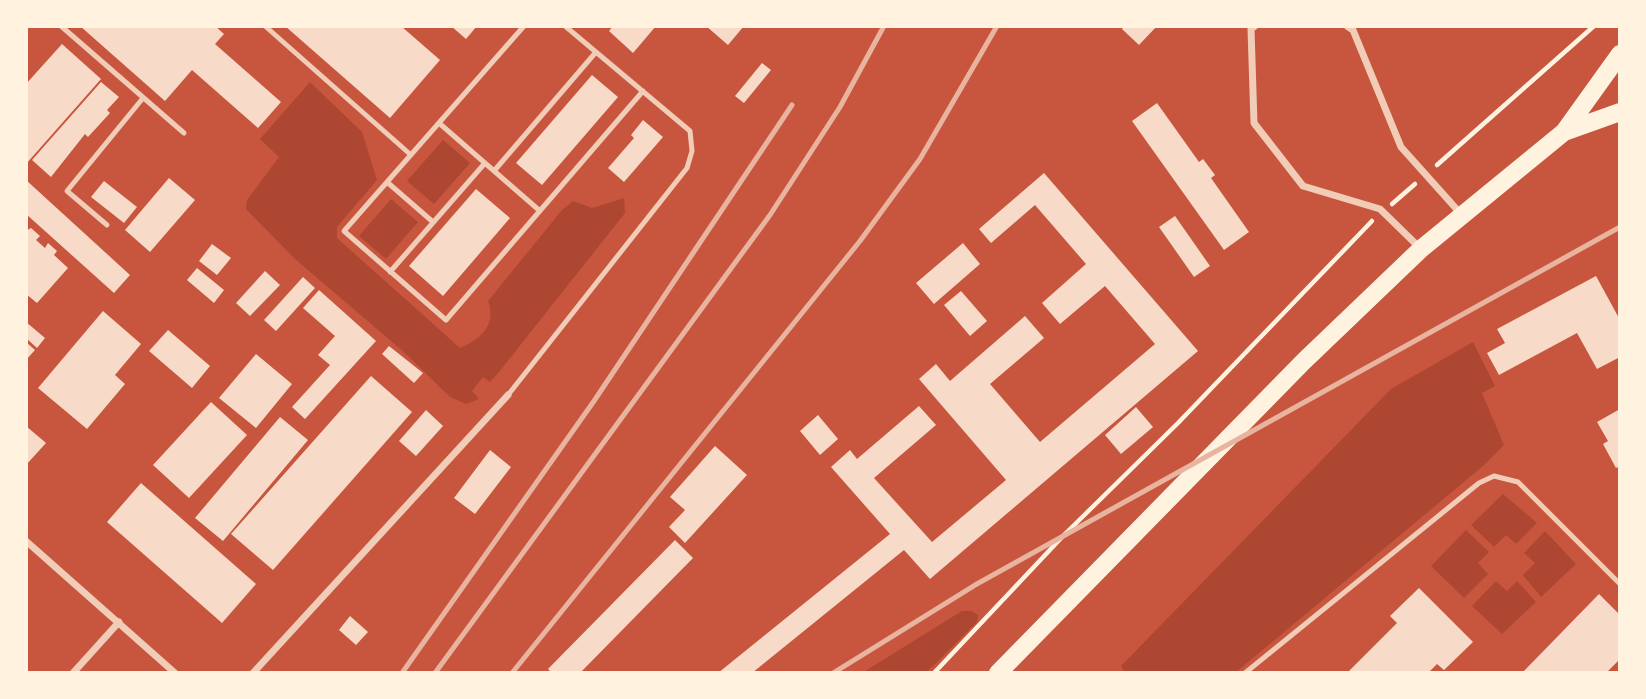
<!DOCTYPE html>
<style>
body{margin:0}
#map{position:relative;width:1646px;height:699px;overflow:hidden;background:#c8553d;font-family:"Golos Text",sans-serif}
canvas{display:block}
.frame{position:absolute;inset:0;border:28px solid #fff3e0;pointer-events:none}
</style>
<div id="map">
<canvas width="1646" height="699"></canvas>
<div class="frame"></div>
</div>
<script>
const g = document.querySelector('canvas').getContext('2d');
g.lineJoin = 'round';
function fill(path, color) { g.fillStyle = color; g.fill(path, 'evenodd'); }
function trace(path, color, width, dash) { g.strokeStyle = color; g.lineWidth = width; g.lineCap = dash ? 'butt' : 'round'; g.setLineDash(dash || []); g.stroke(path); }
const green = new Path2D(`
 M310 82 362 132 377 180 337 227V238L460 348C480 339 497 326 488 301L562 210 573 201 592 208 624 198 625 213 499 372 490 382 483 377 472 391 479 399 466 404 450 397 405 353 295 259 246 209 247 200 279 157 260 139Z
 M443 140 470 163 434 204 407 181Z
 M391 199 418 222 386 259 359 236Z
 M1473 342 1495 386 1482 393 1504 445 1483 466 1235 673H1125L1121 666 1391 389Z
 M1503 494 1537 523 1516 544 1506 535 1494 547 1471 525Z
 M1466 530 1489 552 1478 563 1488 574 1464 598 1431 566Z
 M1545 531 1576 564 1541 597 1523 575 1535 563 1524 553Z
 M1496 581 1507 591 1517 581 1536 602 1502 634 1472 606Z
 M962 611H971L978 615 977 622 926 673H862Z`);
const building = new Path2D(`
 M80 26H215L224 34 215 44 281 102 258 128 192 70 165 101Z
 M285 26H401L440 60 390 118Z
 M451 26H477L466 39Z
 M613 26H656L633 53 609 31Z
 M706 26H744L728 45Z
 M1124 26H1157L1139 45 1122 29Z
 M62 44 101 79 26 164V84Z
 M762 63 771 70 744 103 735 96Z
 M592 75 618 97 542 185 516 163Z
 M101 82 119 97 107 110 110 113 88 137 85 134 51 177 32 160Z
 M1157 103 1199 162 1203 159 1215 175 1211 178 1249 232 1224 250 1132 121Z
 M643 120 663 137 624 182 608 168 634 138 631 135Z
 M1044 173 1198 351 930 579 904 550 752 673H718L890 534 831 467 850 450 857 459 919 406 936 425 874 478 932 542 1006 480 919 379 936 364 950 381 1025 316 1044 338 990 384 1040 442 1155 344 1105 286 1060 324 1042 303 1086 264 1035 205 991 243 979 229Z
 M169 178 195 200 150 252 125 230Z
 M26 180 130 275 114 293 26 214Z
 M104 181 137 207 124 223 91 197Z
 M476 189 510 218 443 296 409 266Z
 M1175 216 1210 266 1194 277 1159 227Z
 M31 228 40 236 36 240 45 248 48 243 57 251 54 255 68 268 37 303 26 294V231Z
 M963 243 980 264 934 304 916 283Z
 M212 244 231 258 217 275 199 261Z
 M197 268 224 290 214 303 187 280Z
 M265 271 280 285 250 316 236 303Z
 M1596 276 1620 320V357L1597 369 1577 333 1499 375 1487 353 1505 343 1497 329Z
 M303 277 315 288 276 331 264 320Z
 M319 290 376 341 305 419 292 407 330 365 318 355 335 336 303 308Z
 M961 291 987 321 970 336 944 305Z
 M103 311 141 344 115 375 125 384 87 429 38 388Z
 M26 322 45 338 37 348 26 338Z
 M168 330 210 366 192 388 149 351Z
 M26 342 35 350 26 360Z
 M389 346 423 373 414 383 382 354Z
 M256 354 292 384 256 428 219 398Z
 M371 376 412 412 273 570 231 534Z
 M211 402 247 435 189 498 153 465Z
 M1136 407 1153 427 1121 454 1105 435Z
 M1620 409V466L1616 468 1603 444 1608 441 1597 422Z
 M426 410 443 426 416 456 399 441Z
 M818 415 838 439 820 455 800 431Z
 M280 417 308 440 223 541 195 518Z
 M26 426 46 443 26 465Z
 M715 446 747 475 685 543 669 527 685 510 670 497Z
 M490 450 511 467 475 514 454 498Z
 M141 483 256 584 222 623 107 522Z
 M675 540 693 558 580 673H552L548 669Z
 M1419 588 1473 642 1444 670 1437 664 1428 673H1347L1397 623 1390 616Z
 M1599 594 1620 615V659L1606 673H1522Z
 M350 616 368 632 356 645 339 630Z`);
const path = new Path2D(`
 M1437 165 1594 26
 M1392 204 1415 184
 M934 673 1063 536 1178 423 1372 221`);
const service = new Path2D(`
 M61 26 184 133
 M265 26 411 155
 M524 26 344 231 446 320 643 91
 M439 123 540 211
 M494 171 596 52
 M387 182 433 222
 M107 225 67 191 143 98
 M390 272 485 163
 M508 395 687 168 692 151 690 131 565 26
 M1245 673 1479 483 1494 476 1518 482 1620 584`);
const minor = new Path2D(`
 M1255 26 1251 29 1254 123 1303 186 1380 209 1420 248
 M1347 26 1353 30 1401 147 1461 214
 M26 541 175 673
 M73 673 119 622
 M253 673 508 395`);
const primary = new Path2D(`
 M1564 132 1620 112
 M998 673 1304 361 1421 249 1564 132 1620 54`);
const rail = new Path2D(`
 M402 673 594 401 792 105
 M435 673 770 215 840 107 884 26
 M512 673 860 241 920 159 997 26
 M833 673 975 585 1620 227`);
fill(green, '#ae4732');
fill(building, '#f7dbc8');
trace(path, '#fff3e0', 4.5);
trace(service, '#f1ccb7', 5);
trace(minor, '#f1ccb7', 7);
trace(primary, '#fff3e0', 18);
trace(rail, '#e9b49f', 5);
</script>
